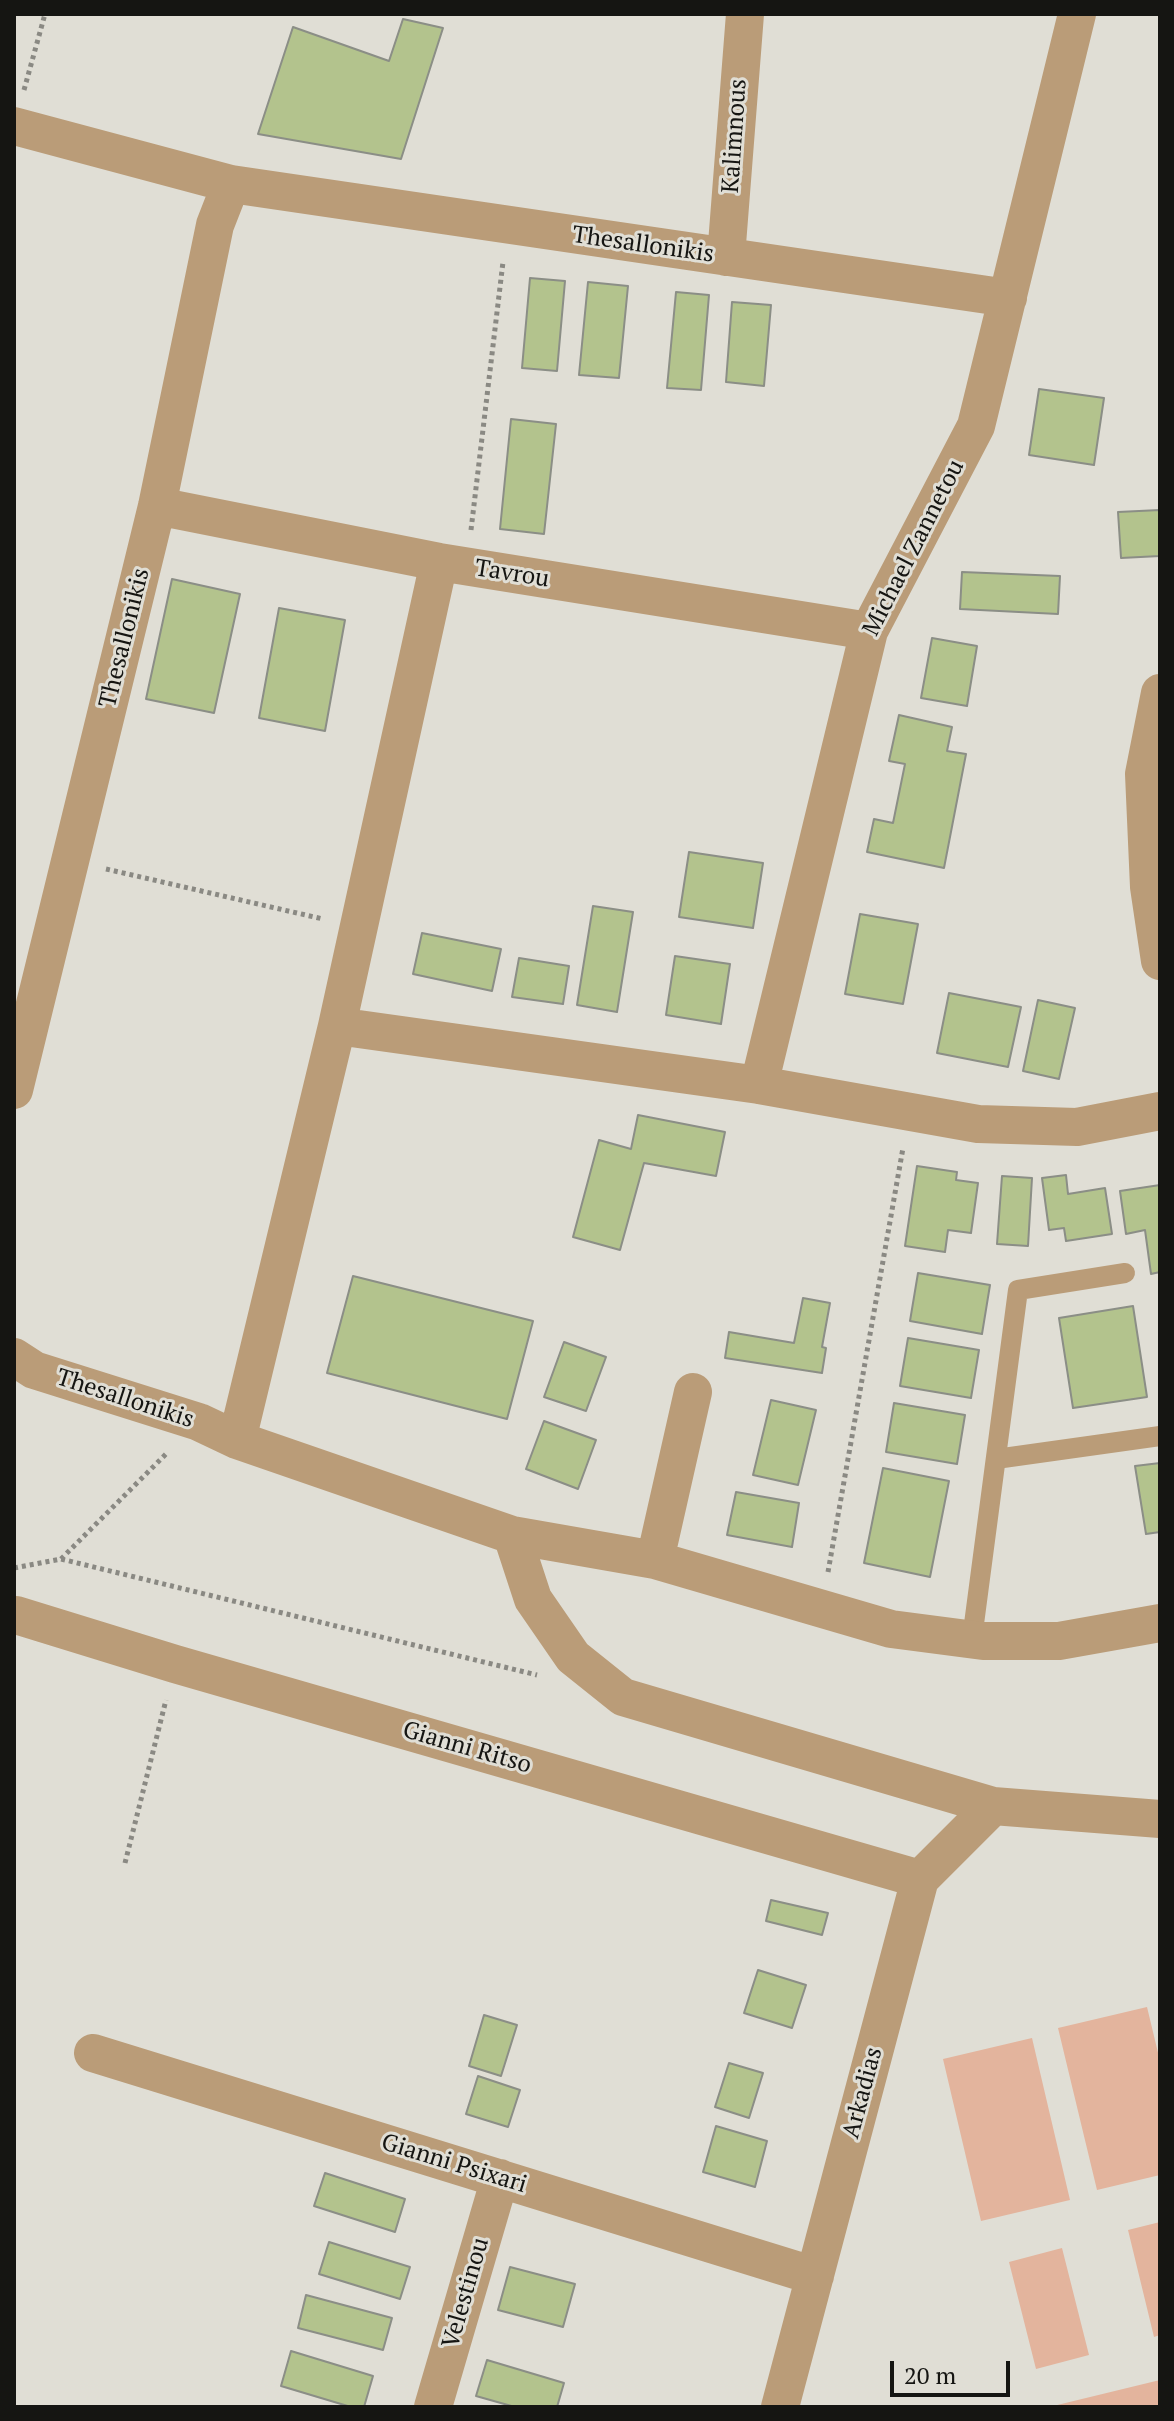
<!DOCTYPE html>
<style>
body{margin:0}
#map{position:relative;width:1174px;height:2421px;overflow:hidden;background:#e0ded5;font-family:"PT Serif",serif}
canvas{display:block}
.frame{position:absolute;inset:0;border:16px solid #151512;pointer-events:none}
.scale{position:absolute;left:890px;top:2361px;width:120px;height:36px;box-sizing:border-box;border:4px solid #151512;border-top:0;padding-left:10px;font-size:24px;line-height:28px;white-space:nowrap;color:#151512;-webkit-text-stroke:6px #e0ded5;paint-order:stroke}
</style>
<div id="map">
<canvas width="1174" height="2421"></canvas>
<div class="frame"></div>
<div class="scale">20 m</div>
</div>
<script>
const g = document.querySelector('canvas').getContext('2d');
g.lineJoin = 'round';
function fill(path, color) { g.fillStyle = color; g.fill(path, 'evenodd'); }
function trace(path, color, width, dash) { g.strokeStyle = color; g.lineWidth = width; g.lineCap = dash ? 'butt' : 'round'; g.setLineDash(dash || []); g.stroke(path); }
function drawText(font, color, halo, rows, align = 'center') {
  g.font = font + ' "PT Serif",serif'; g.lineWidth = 6; g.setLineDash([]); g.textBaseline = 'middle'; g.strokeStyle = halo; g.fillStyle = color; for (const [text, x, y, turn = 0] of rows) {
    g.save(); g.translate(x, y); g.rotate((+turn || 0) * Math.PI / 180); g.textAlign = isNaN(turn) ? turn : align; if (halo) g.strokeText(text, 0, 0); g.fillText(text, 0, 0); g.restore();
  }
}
const green = new Path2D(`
 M1147 2007 1160 2061V2175L1097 2190 1058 2028Z
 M1032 2038 1070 2200 981 2221 943 2059Z
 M1160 2222V2335L1154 2337 1128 2230Z
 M1062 2248 1089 2355 1036 2369 1009 2262Z
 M1160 2380V2407H1049Z`);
const building = new Path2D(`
 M403 19 443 28 401 159 258 134 293 27 389 61Z
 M530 278 565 281 557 371 522 368Z
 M588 282 628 286 619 378 579 375Z
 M676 292 709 295 701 390 667 388Z
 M732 302 771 305 764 386 726 382Z
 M1039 389 1104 398 1094 465 1029 455Z
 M511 419 556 424 544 534 500 529Z
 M1160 510V556L1121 558 1118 512Z
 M962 572 1060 576 1058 614 960 609Z
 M172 579 240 594 214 713 146 699Z
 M279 608 345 620 325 731 259 718Z
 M932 638 977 646 967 706 921 698Z
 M899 715 952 727 947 751 966 754 944 868 867 852 874 819 893 823 905 764 889 761Z
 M689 852 763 863 753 928 679 917Z
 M593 906 633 912 617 1012 577 1005Z
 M860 914 918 924 903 1004 845 994Z
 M422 933 501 949 492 991 413 974Z
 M675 956 730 964 721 1024 666 1015Z
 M519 958 569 966 563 1004 512 997Z
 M949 993 1021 1007 1008 1067 937 1053Z
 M1038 1000 1075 1008 1059 1079 1023 1071Z
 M638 1115 725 1132 716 1176 644 1163 620 1250 573 1237 599 1140 631 1149Z
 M917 1166 957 1172 956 1180 978 1183 971 1233 948 1230 945 1252 905 1246Z
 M1066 1175 1068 1194 1105 1188 1112 1234 1066 1241 1064 1228 1049 1230 1042 1178Z
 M1002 1176 1032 1178 1028 1246 997 1244Z
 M1160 1185V1272L1151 1274 1145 1230 1126 1234 1120 1191Z
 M918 1273 990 1285 982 1334 910 1321Z
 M353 1276 533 1321 507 1419 327 1373Z
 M803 1298 830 1303 822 1347 826 1348 822 1373 725 1358 729 1332 794 1343Z
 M1133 1306 1147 1397 1073 1408 1059 1318Z
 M908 1338 979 1350 971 1398 900 1386Z
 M564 1342 606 1357 586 1411 544 1397Z
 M771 1400 816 1410 798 1485 753 1475Z
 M894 1403 965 1415 957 1464 886 1452Z
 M544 1421 596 1440 578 1489 526 1469Z
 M1160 1463V1532L1146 1534 1135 1466Z
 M883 1468 949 1481 930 1577 864 1563Z
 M736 1492 799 1503 792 1547 727 1535Z
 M771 1900 828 1913 822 1935 766 1921Z
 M758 1970 806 1985 792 2028 744 2013Z
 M484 2015 517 2025 501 2076 469 2066Z
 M729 2063 763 2073 749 2118 715 2107Z
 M478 2076 520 2090 508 2127 466 2114Z
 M716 2126 767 2141 755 2187 703 2172Z
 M325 2173 405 2199 395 2232 314 2206Z
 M329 2242 410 2267 400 2299 319 2274Z
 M510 2267 575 2284 563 2327 498 2310Z
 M306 2295 392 2318 383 2350 298 2328Z
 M291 2351 373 2376 364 2407H351L281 2386Z
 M487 2360 564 2383 557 2407H515L476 2396Z`);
const path = new Path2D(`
 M24 90 45 14
 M471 530 503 262
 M106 869 323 919
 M61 1559 167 1453
 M14 1568 61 1559 537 1675
 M828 1572 903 1148
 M125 1863 166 1700`);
const service = new Path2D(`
 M996 1459 1160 1436
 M972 1639 1018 1290 1125 1273`);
const minor = new Path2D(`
 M14 126 231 184 1008 298
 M726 257 745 14
 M157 506 439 562 869 631
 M1160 693 1144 774 1149 887 1160 961
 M337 1026 759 1085 978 1124 1077 1127 1160 1111
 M759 1085 869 631 976 426 1077 14
 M14 1090 157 506 215 225 231 184
 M14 1357 34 1370 199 1422 237 1440 512 1535 655 1560 891 1629 983 1641H1059L1160 1623
 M237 1440 337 1026 439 562
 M512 1535 533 1599 573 1657 623 1697 993 1806 1160 1819
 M655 1560 693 1392
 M16 1615 175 1664 920 1879
 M93 2053 815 2276
 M433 2407 500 2178
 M780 2407 920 1879 993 1806`);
const streetNames = [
 ["Kalimnous",735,136,-86],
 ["Thesallonikis",643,245,8],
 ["Michael Zannetou",914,548,-63],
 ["Tavrou",512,574,9],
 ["Thesallonikis",125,638,-76],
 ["Thesallonikis",125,1399,18],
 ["Gianni Ritso",467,1748,16],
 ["Arkadias",863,2093,-75],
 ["Gianni Psixari",454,2164,17],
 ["Velestinou",466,2293,-74]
];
fill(green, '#e3b49d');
fill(building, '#b3c38d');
trace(building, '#8b8e86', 2);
trace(path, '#8a8983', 5, [4, 4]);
trace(service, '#ba9c78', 20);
trace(minor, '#ba9c78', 38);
drawText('24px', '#151512', '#e0ded5', streetNames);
</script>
